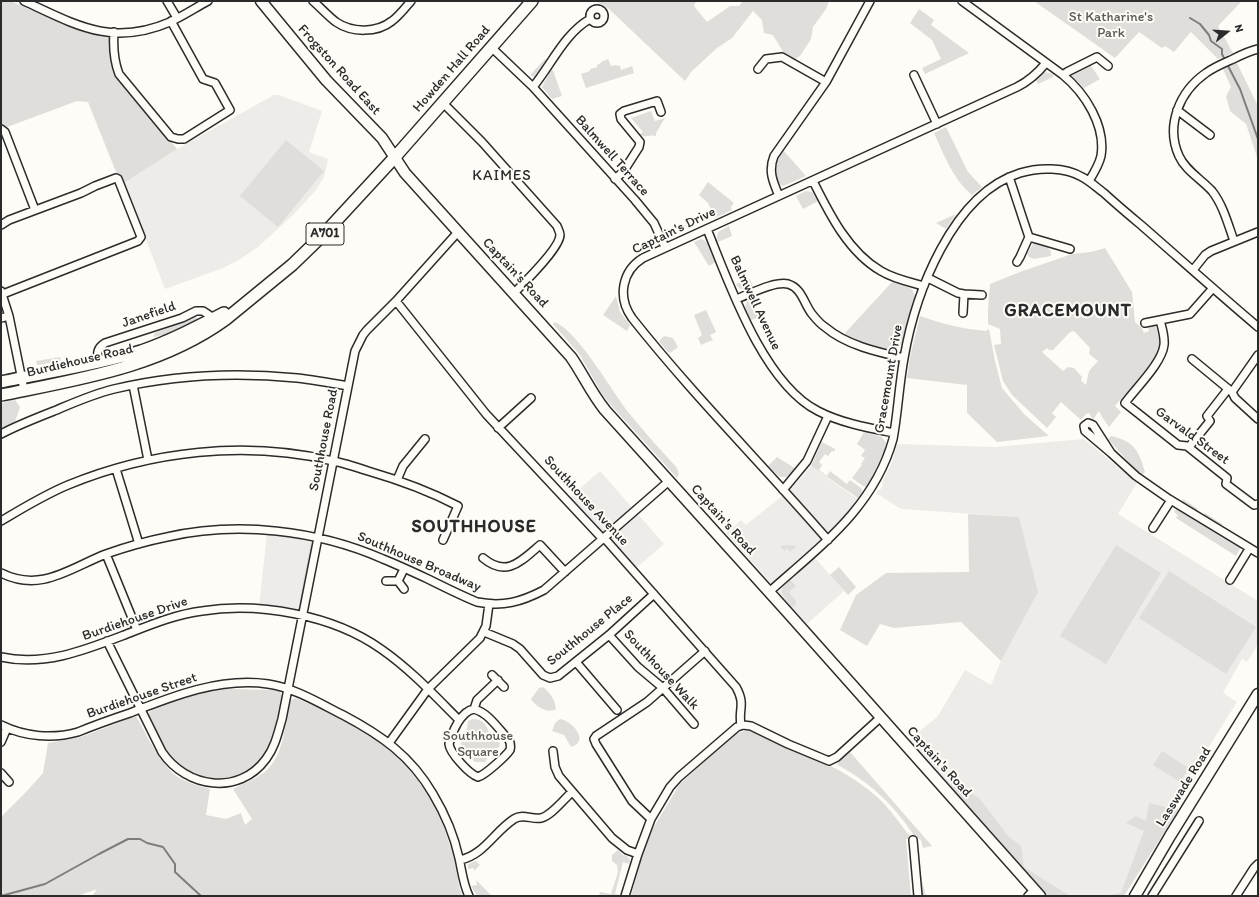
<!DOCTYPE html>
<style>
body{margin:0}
#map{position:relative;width:1259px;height:897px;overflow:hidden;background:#fdfcf7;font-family:Itim,sans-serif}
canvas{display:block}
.frame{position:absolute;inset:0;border:2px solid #2b2b2b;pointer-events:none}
.north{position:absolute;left:1207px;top:12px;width:40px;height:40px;-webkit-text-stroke:3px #fdfcf7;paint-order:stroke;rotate:73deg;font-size:11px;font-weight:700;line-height:16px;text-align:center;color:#2b2b2b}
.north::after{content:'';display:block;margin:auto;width:14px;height:18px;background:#2b2b2b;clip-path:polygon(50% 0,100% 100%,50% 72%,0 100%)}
</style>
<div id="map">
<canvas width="1259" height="897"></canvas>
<div class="frame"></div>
<div class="north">N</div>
</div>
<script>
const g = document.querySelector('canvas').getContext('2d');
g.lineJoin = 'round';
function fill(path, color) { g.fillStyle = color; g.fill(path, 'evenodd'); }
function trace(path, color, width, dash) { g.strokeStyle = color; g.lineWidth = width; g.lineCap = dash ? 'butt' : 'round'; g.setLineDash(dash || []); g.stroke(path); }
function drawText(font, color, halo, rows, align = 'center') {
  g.font = font + ' Itim,sans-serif'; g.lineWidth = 4; g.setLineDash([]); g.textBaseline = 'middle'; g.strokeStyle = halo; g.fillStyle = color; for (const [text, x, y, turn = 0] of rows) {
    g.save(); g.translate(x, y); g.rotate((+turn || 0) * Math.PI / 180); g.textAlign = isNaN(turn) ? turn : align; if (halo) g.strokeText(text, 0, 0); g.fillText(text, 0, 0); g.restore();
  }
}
const built = new Path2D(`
 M274 95H279L322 111 309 152 328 159 324 177 316 190 294 214 258 247 239 260 223 268 165 289 124 183 177 149Z
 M1084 439 1137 483 1118 514 1258 601V644L1247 662 1242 659 1223 693 1237 702 1183 788 1178 799V810L1124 896H1051L1046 894 908 741 938 716 965 670 991 685 1001 661 1037 592 1019 517 901 509 876 493 878 490H880L883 485 882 483 892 462 897 444 995 447Z
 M811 466 860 501 810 552 844 591 807 624 726 533 741 520 746 525 792 488Z
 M600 471 664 544 635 569 569 498Z
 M267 534 314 541 301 611 259 607Z`);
const green = new Path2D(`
 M1 1H10C43 15 74 30 109 37L112 61 115 74 177 149 124 183 116 172 88 102 77 101 7 127 1 125Z
 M595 1H696L694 6 707 22 730 6H739L743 1H829L826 9 813 27 811 39 800 56 794 60 785 55 773 35 764 33 762 20 753 11 732 38 717 48 691 72 685 81 609 9Z
 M1034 1H1242L1218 26 1233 53 1218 59 1191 32 1189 34 1174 52 1165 46 1162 48 1139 32 1115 58Z
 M919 9 934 20 931 25 969 53 925 74 922 68 941 59 932 40 910 23Z
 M545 59 546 60 540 74 535 78 530 75Z
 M608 59 611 66 615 65 620 66 621 70 632 66 634 73 586 88 581 74 590 71V69L597 67V65L601 63V62Z
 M1236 61 1258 106V160L1246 124 1230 111 1226 96 1231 87 1223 69Z
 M1089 63 1100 79 1084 88 1070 74Z
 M551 70H553L562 96 552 99 542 87Z
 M1045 72 1053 74V77L1038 84 1036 80Z
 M651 111 655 121 665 118 656 133V136C650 134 645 138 639 135L643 132 631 118Z
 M946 127 968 172 982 187 972 195C953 179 944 155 934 133Z
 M286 140 324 171 278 227 240 196Z
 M783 150 806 176 783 186C768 177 776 161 783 150Z
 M708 182 734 203 731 207 732 210 715 218 708 203 699 195Z
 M806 191 812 192 818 201 803 209 796 196Z
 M956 214 946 229 936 223Z
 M729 226 732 236 718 242 717 237 718 232Z
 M701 239C710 241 712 254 716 262L709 266 694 242Z
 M1036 243 1047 247 1051 251V256L1034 259 1029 257 1027 254 1033 244Z
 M1105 248 1132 292 1135 322 1142 328 1144 333 1149 331 1148 326 1152 325 1156 327C1158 333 1160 341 1159 348 1154 367 1127 392 1115 406L1121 412 1109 427 1102 417 1099 411 1093 420 1089 413 1086 414 1081 420 1061 402 1052 413 1056 417 1047 428 1012 395 1003 381 994 345 1001 344 1000 329 988 324V311L990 284 1020 272 1072 254 1091 252ZM1074 331 1090 348 1089 354 1098 361 1089 371 1086 385 1081 381 1082 377 1074 368 1068 367 1063 371 1042 352 1047 348 1049 350H1053L1070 332Z
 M750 279 753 287C746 290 741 292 736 284Z
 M892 282H896L912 289 915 296 901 346C889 354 858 340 846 335L845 333Z
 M616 296 620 312 630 325 627 331 603 315Z
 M751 299 759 317 751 320C747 312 741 304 751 299Z
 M706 310 716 332 710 335 713 340 701 345 698 338 702 335 694 315Z
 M196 316 197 319 169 334 153 337 155 333Z
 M920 316C942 324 963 329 986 331L989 329 995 361 1002 388 1024 414 1049 436 997 442 967 413V385L907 378 910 357Z
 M554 322C576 328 613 393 629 413 644 432 661 450 677 468L679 474 677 478 610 404 602 394 580 355 553 324Z
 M664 336 673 338 678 347 670 353 667 351 659 341Z
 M60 357 61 361 37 365 36 361Z
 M15 400 20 407 15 422 1 429V405L4 402Z
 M864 432 882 437 886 443 885 449 867 487 863 486 852 478 862 465 861 464 865 458 861 456 865 450 857 444Z
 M1111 436C1134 441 1139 451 1145 472L1141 476 1108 439Z
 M822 442 835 449 834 452 832 451 828 456 825 454 819 462 822 465 819 470 827 476 830 471 847 484 850 480 861 488 863 492 858 498 811 466Z
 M777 457 796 469 787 477H780L768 466Z
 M1183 499 1198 509 1196 513 1181 503Z
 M1178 506 1241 547 1236 556 1176 518 1178 515 1174 512Z
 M1205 513 1222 524 1220 528 1203 517Z
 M968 514 1019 517 1038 592 1001 661 961 622 894 628 880 624 867 646 840 630 856 595 886 573 969 572Z
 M310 545H313L301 604H299Z
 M788 545 797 546 790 552 787 548 784 551 780 546Z
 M1116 545 1161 573 1106 664 1060 636Z
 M839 567 856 587 848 595 830 575Z
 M1169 571 1256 627 1226 674 1139 618Z
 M789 579 796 586 789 592 796 601V605L792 607C784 597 776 590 789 579Z
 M543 687C550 693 555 699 556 709 548 714 536 707 531 699L539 688Z
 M225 689 274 690 280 692 282 696C278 715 277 738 266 755 247 783 204 785 178 765 163 753 156 731 148 715 151 702 212 692 225 689Z
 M295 698C362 724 418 759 444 828 448 840 452 851 455 863 457 874 458 885 462 896H92L97 889 78 896H1V817L28 790 43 773 48 743 81 737 136 716C147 735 160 765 178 777 188 783 199 786 210 789L206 815 226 819 241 813 245 825 252 819 233 789C244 783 259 778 268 769 284 752 285 726 289 704L291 700Z
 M473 719C482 719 486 724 489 732H491L493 734 495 740 500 743 499 747 494 750 493 754 489 756 485 762H475L462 749 461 742 467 729 468 721Z
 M560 719C571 720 591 741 571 747L564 735 552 731 555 723Z
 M751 730C792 748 842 766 876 796 890 808 900 824 912 839H906L911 896H631L642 856 652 830 679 785 735 733Z
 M1162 751 1189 768 1180 782 1153 765Z
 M850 752 932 846 923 848 921 840 915 837C893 804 873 785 838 765L837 763Z
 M952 783 979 798 1009 837 1021 846 1024 867 1070 896H1048L950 786Z
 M1149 803 1178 810 1124 896H1104L1121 893 1144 831 1126 823 1136 816 1146 821Z
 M618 850 623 855 627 856 630 860 629 864 623 862 615 894 620 895 599 896 600 892 611 894 618 872 617 865 612 861V855Z
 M476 861 480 865 474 871V868L468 869V864Z
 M917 861 926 896H921Z
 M476 880 492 896H477L471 886 477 885Z`);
const stream = new Path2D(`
 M1190 18 1200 24 1209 35 1211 41 1222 49V54L1225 60
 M1227 64 1240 89 1258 139
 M1 896 45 884 99 854 128 839H140L147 843 163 847 175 864V872L201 896`);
const street = new Path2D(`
 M24 1C76 25 112 47 170 22 183 16 195 8 208 1
 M167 1 177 18
 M313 1C321 8 328 16 336 22 352 33 377 33 392 21 399 16 405 8 411 1
 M962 1 1063 75C1085 93 1106 126 1101 156 1099 165 1094 173 1089 181
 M590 16a7 7 0 1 1 14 0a7 7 0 1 1-14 0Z
 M114 32C113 46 114 61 119 74L171 137 178 139H184L230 110 215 83 203 79 171 21
 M491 47 533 87 635 200 654 223 665 247
 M758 69 766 59 782 57 826 82
 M914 75 937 124
 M1063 75 1067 72 1097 57 1108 66
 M533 87C551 65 565 33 590 19
 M442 102 482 142 557 226C558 229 560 232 560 235 560 248 523 284 513 294
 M1177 110 1210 135
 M1 129 5 132 35 210
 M1009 177C1016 197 1022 217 1029 237
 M615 179 623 172 639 147 640 142 621 119 620 114 624 111 657 101 661 112
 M813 181C829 213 848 252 881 271 894 279 910 282 924 286
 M779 196C773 182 768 171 774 156L826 82 870 1
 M1 225 9 220 81 193 95 186 116 178 118 179 141 237 138 241 3 294
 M707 229C729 283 763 383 818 411 841 423 869 428 894 433
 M1234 241C1228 224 1223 205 1212 191 1201 179 1185 170 1179 156 1165 125 1180 91 1206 73 1214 67 1224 63 1233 59 1241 55 1249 51 1258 49
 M1017 262 1020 257 1029 237 1070 249
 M1193 270 1205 255 1211 251 1258 232
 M928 278 958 293 964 294 982 295
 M1 291 9 316 24 390
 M736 299C750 294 774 281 788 284 802 288 804 304 812 314 816 319 820 324 825 327 846 345 877 352 904 358
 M396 301 486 414 600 536 606 540 736 687C746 705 738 709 741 725
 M963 313 964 294
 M1 318 9 316
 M1160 320C1162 328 1165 337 1164 345 1162 363 1136 388 1125 403L1178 445 1187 446 1227 478 1226 484 1254 505 1258 504
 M1145 323 1190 314 1213 288
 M1258 355 1232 392 1235 398 1258 419
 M1192 359 1232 392
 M98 362C97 353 97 348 105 343L182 318 196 311H203L209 315 213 323
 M133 385 148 460
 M1088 423 1093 425 1111 453 1085 431 1084 426Z
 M498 428 531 398
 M1 434C18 425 36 418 54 411 73 403 93 394 114 389 173 375 236 372 297 378 314 380 331 383 348 386
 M1189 447 1210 421 1207 416 1228 389
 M1111 453 1136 476 1169 499 1258 553
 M116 469 139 544
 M397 480 403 466 425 439
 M783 490 807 461 828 416
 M1 521C23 508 44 495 68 485 151 451 245 440 333 461 344 463 356 467 368 471 399 480 429 491 458 506L443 540
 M1153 528 1171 500
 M828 540C763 465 693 395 632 318 617 297 622 271 643 258L1017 87C1029 81 1037 74 1046 63
 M106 554 137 630
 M483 558C507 578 521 561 540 545L565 572
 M404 569 398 581 404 589
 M1 573C41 593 70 568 106 554 126 547 147 541 167 537 238 521 317 530 383 559 398 565 413 572 428 579 444 587 460 595 477 602 503 607 521 602 544 590L669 481
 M1230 580 1249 549
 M386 581H398
 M769 592C819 547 874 508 893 439 898 412 899 385 904 358 915 294 952 194 1020 173 1039 167 1065 167 1082 177 1090 181 1097 188 1104 193 1116 204 1129 215 1141 225 1180 259 1219 294 1258 327
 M484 632 513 644 520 649 543 675 550 678 558 676 609 635 654 594
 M609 635 638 667 663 688 694 724
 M107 641 162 752C186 788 239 796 266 759 275 747 278 733 282 719L355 351 363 335 367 330 396 301 458 232
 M1 657C47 667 90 648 132 632 155 623 178 614 202 611 260 602 333 615 381 649 410 669 435 696 459 720
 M576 662 617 710
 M492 675 504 687
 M474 709C489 713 499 730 509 740 511 744 511 746 510 750 506 756 485 775 478 777 469 774 450 753 449 744 452 732 461 711 474 709Z
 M474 709 477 700 498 680
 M1 725C25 737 53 739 78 732 95 725 112 719 130 713 173 696 221 677 268 684 295 688 319 703 343 715 381 735 411 756 433 794 445 814 454 835 459 858 462 871 463 884 469 896
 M1 742 7 728
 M389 743 428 689 480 638 486 626 489 604
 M553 751 555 767 559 776 612 838 627 850 638 854
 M1 773 9 782
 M651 819 632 801 596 744 594 739 596 736 647 702 705 651
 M913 840 918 896
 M460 860C484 855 494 832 514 819 523 813 532 820 541 818 551 816 564 799 572 792
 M625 896 638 854 651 819 670 787 679 777 737 727 743 725 751 726 788 744 829 761 837 757 881 717
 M1028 896 1034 890
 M1152 896 1199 821
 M1236 896 1254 868 1258 864`);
const secondary = new Path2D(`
 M261 1 326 80 382 138 405 173 571 357C583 374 591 393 605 410L789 614 1040 896
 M1135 896 1170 836 1258 694`);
const primary = new Path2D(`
 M1 382C47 372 96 365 141 351 170 341 197 327 224 313
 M1 395C79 379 160 367 226 319L292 265 323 235 395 157 532 1`);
const shields = [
 [325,234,38]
];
const shieldNames = [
 ["A701",325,234]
];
const parkNames = [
 ["St Katharine's",1111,17],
 ["Park",1111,33],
 ["Southhouse",478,736],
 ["Square",478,752]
];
const streetNames = [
 ["Howden Hall Road",452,69,-49],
 ["Frogston Road East",339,70,48],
 ["Balmwell Terrace",612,156,48],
 ["Captain's Drive",674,231,-26],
 ["Captain's Road",515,273,47],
 ["Balmwell Avenue",755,303,65],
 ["Janefield",149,315,-19],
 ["Burdiehouse Road",80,361,-13],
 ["Gracemount Drive",889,379,-80],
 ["Garvald Street",1192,436,36],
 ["Southhouse Road",324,440,-79],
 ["Southhouse Avenue",586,501,47],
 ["Captain's Road",723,520,48],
 ["Southhouse Broadway",419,562,23],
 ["Burdiehouse Drive",135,619,-19],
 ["Southhouse Place",590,630,-39],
 ["Southhouse Walk",661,670,47],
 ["Burdiehouse Street",142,696,-19],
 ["Captain's Road",939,762,48],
 ["Lasswade Road",1184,787,-58]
];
const neighbourhoodNames = [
 ["KAIMES",502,176]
];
const districtNames = [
 ["GRACEMOUNT",1068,311],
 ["SOUTHHOUSE",474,527]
];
fill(built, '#edece8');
fill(green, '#dfdeda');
trace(stream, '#7e7d7b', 2);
trace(street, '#2b2b2b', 10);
trace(secondary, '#2b2b2b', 13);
trace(primary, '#2b2b2b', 14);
trace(street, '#fdfcf7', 7);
trace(secondary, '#fdfcf7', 10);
trace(primary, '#fdfcf7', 11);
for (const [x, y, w] of shields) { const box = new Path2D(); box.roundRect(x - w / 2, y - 11, w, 22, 3); g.fillStyle = '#fdfcf7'; g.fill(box); trace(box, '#2b2b2b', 1); }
drawText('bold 13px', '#2b2b2b', null, shieldNames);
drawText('14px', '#585857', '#fdfcf7', parkNames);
drawText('14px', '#2b2b2b', '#fdfcf7', streetNames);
g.letterSpacing = '1px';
drawText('15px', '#2b2b2b', '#fdfcf7', neighbourhoodNames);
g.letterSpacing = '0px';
g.letterSpacing = '1px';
drawText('bold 18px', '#2b2b2b', '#fdfcf7', districtNames);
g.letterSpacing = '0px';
</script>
